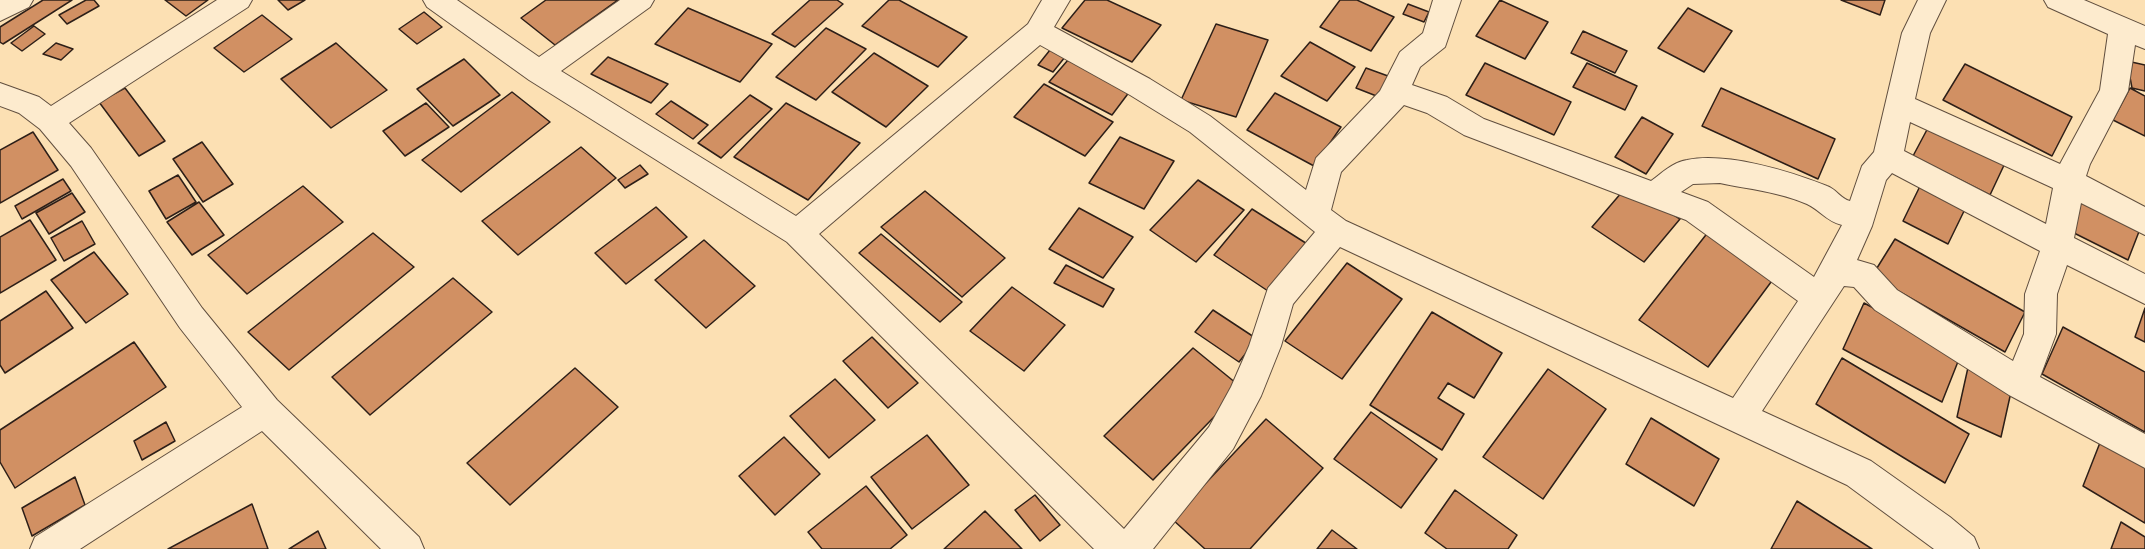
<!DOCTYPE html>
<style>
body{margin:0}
canvas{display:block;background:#fce0b3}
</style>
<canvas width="2145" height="549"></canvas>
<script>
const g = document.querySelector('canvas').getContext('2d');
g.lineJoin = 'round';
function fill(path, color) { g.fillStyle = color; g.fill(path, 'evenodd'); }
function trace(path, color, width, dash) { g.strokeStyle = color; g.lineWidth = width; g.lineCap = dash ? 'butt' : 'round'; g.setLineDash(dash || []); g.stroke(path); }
const building = new Path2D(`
 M43 0H72L3 44 0 42V27Z
 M86 0H94L99 6 67 24 59 15Z
 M165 0H208L186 16Z
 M278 0H305L288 10Z
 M546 0H618L555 45 521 18Z
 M810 0H837L843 4 795 47 772 34Z
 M889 0H899L967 37 938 67 862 26Z
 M1085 0H1107L1161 25 1132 62 1062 28Z
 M1340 0H1357L1394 17 1371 51 1320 27Z
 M1500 0 1548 22 1525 59 1476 36Z
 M1841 0H1885L1880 15Z
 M1408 4 1429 12 1424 22 1403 14Z
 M688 8 772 44 740 82 655 44Z
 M1688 8 1732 31 1704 72 1658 48Z
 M424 12 442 27 417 44 399 29Z
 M262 15 292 39 244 72 214 48Z
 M1216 24 1268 40 1236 117 1181 100Z
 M34 26 45 34 22 51 11 43Z
 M826 28 866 49 816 100 776 77Z
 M1583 31 1627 51 1615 73 1571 53Z
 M1310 42 1355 67 1327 101 1281 76Z
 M56 43 73 49 61 60 43 54Z
 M336 43 387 90 331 128 281 79Z
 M1054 45 1069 52 1053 72 1038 65Z
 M874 53 928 86 886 127 832 92Z
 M608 57 668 84 651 103 591 74Z
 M464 59 500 95 453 126 417 89Z
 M1068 60 1130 91 1112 115 1049 82Z
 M2127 61 2145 65V91L2132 88Z
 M1485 63 1571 102 1554 135 1466 95Z
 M1587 63 1637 86 1625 110 1573 87Z
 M1965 64 2072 117 2052 156 1943 100Z
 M1366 68 1388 76 1379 97 1356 88Z
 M1044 84 1113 122 1085 156 1014 117Z
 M125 88 165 141 139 156 99 102Z
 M1721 88 1835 139 1818 179 1702 126Z
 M2130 88 2145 96V136L2113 120Z
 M512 92 550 122 461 192 422 160Z
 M1275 93 1341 127 1314 166 1247 130Z
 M750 95 772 109 721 158 698 143Z
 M671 101 708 125 693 139 656 114Z
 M426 103 449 127 405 156 383 131Z
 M786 103 860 143 808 200 734 157Z
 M1642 117 1673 134 1646 174 1615 157Z
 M1930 124 2006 161 1990 195 1913 156Z
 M33 132 58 170 0 203V150Z
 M1120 137 1174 161 1144 209 1089 183Z
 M202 142 233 184 203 202 173 159Z
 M581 147 616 178 518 255 482 221Z
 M640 165 648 174 625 188 618 180Z
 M178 175 196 202 166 219 149 191Z
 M63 179 71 191 22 219 15 206Z
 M1198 180 1244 210 1196 262 1150 230Z
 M1922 182 1967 205 1948 244 1903 221Z
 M1628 185 1680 219 1644 262 1592 227Z
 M303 186 343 222 247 294 208 255Z
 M925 191 1005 258 962 297 881 227Z
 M72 193 85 212 49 234 36 213Z
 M2080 200 2140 229 2128 260 2068 230Z
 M199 202 224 235 192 255 167 222Z
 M656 207 687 237 626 284 595 253Z
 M1079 208 1133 237 1103 278 1049 249Z
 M1252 209 1312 247 1274 295 1214 255Z
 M30 220 56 260 0 293V237Z
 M82 221 95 244 64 261 51 238Z
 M1709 231 1777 274 1708 367 1639 320Z
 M373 233 414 267 289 370 248 332Z
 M881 234 962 302 940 322 859 253Z
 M1895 239 2025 312 2005 352 1872 276Z
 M704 240 755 286 706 328 655 280Z
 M94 252 128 294 86 323 51 280Z
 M1347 263 1402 299 1342 379 1285 341Z
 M1066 265 1114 289 1103 307 1054 283Z
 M453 278 492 312 370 415 332 377Z
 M1012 287 1065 325 1024 371 970 331Z
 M46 291 73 328 5 373 0 365V321Z
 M1864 303 1961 354 1942 402 1843 349Z
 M2145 308V342L2135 337Z
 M1213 310 1257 339 1239 362 1195 332Z
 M1432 312 1502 353 1474 398 1448 383 1438 398 1464 414 1442 450 1370 405Z
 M2063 327 2145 372V432L2042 374Z
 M872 337 918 383 888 408 843 361Z
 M134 342 166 387 15 488 0 462V430Z
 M1193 348 1242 388 1153 480 1104 436Z
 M1842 358 1969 434 1945 483 1816 404Z
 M1969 363 2013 383 2001 437 1957 417Z
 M575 368 618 407 510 505 467 463Z
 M1548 369 1606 409 1543 499 1483 457Z
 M835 379 875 420 829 458 790 416Z
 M1371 412 1437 459 1401 508 1334 459Z
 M1651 418 1719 459 1694 506 1626 464Z
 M1266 419 1323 468 1250 549H1205L1172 519Z
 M166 422 175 441 142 460 134 441Z
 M927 435 969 485 912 529 871 477Z
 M2103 435 2145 459V523L2083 486Z
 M784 437 820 474 775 515 739 476Z
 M75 477 85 505 32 536 22 508Z
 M866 486 907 535 890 549H822L808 532Z
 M1455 490 1517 535 1508 549H1447L1425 533Z
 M1035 495 1060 525 1040 541 1015 510Z
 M1797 501 1872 549H1771Z
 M252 504 268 549H168Z
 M985 511 1022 549H944Z
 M2121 522 2145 537V549H2111Z
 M1332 530 1357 549H1317Z
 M318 531 326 549H289Z`);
const street = new Path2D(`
 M0 0H33L29 7 0 21Z
 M217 0H252L248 7 69 123 91 148 202 308 277 400 419 537 424 549H381L262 431 80 549H30L35 537 242 407 180 328 71 166 40 129 19 113 0 106V83L39 97 51 106Z
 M423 0H457L539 57 620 0H654L650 7 561 71 796 216 1028 24 1042 0H1070L1054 27 1150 79 1210 116 1306 190 1316 158 1380 91 1400 52 1423 33 1433 0H1461L1445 47 1420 67 1412 85 1447 97 1484 119 1651 181C1662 173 1673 162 1687 160 1727 152 1789 171 1827 186 1836 189 1841 199 1850 201L1862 166 1874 152 1902 33 1918 0H1946L1930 33 1915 99 2060 164 2100 90 2108 34 2048 7 2044 0H2084L2145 26V49L2135 45 2128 91 2090 164 2086 176 2145 207V235L2081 203 2074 238 2145 274V304L2067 265 2057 294 2056 334 2040 377 2145 434V468L2009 395 1875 310 1854 287 1844 286 1762 411 1871 461 1950 517 1974 537 1979 549H1934L1847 485 1340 247 1293 304 1281 346 1261 396 1233 449 1153 549H1094L787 242 529 80 427 7ZM1040 45 1130 95 1190 132 1315 232 1268 288 1249 346 1231 387 1209 427 1124 529 819 234ZM1404 105 1427 113 1464 135 1686 220 1798 301 1733 398 1346 221 1331 210 1341 172ZM1910 122 2053 188 2046 224 1904 151ZM1892 173 2040 251 2025 294 2024 334 2013 361 1897 290 1874 265 1857 260 1872 226 1886 180ZM1720 183C1748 189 1780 192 1807 204 1820 210 1826 221 1842 225L1814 277 1708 202 1681 192 1693 184Z`);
fill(building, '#d19063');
trace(building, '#2d1f18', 1.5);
trace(street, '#614f3f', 2);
fill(street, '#fdebce');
</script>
